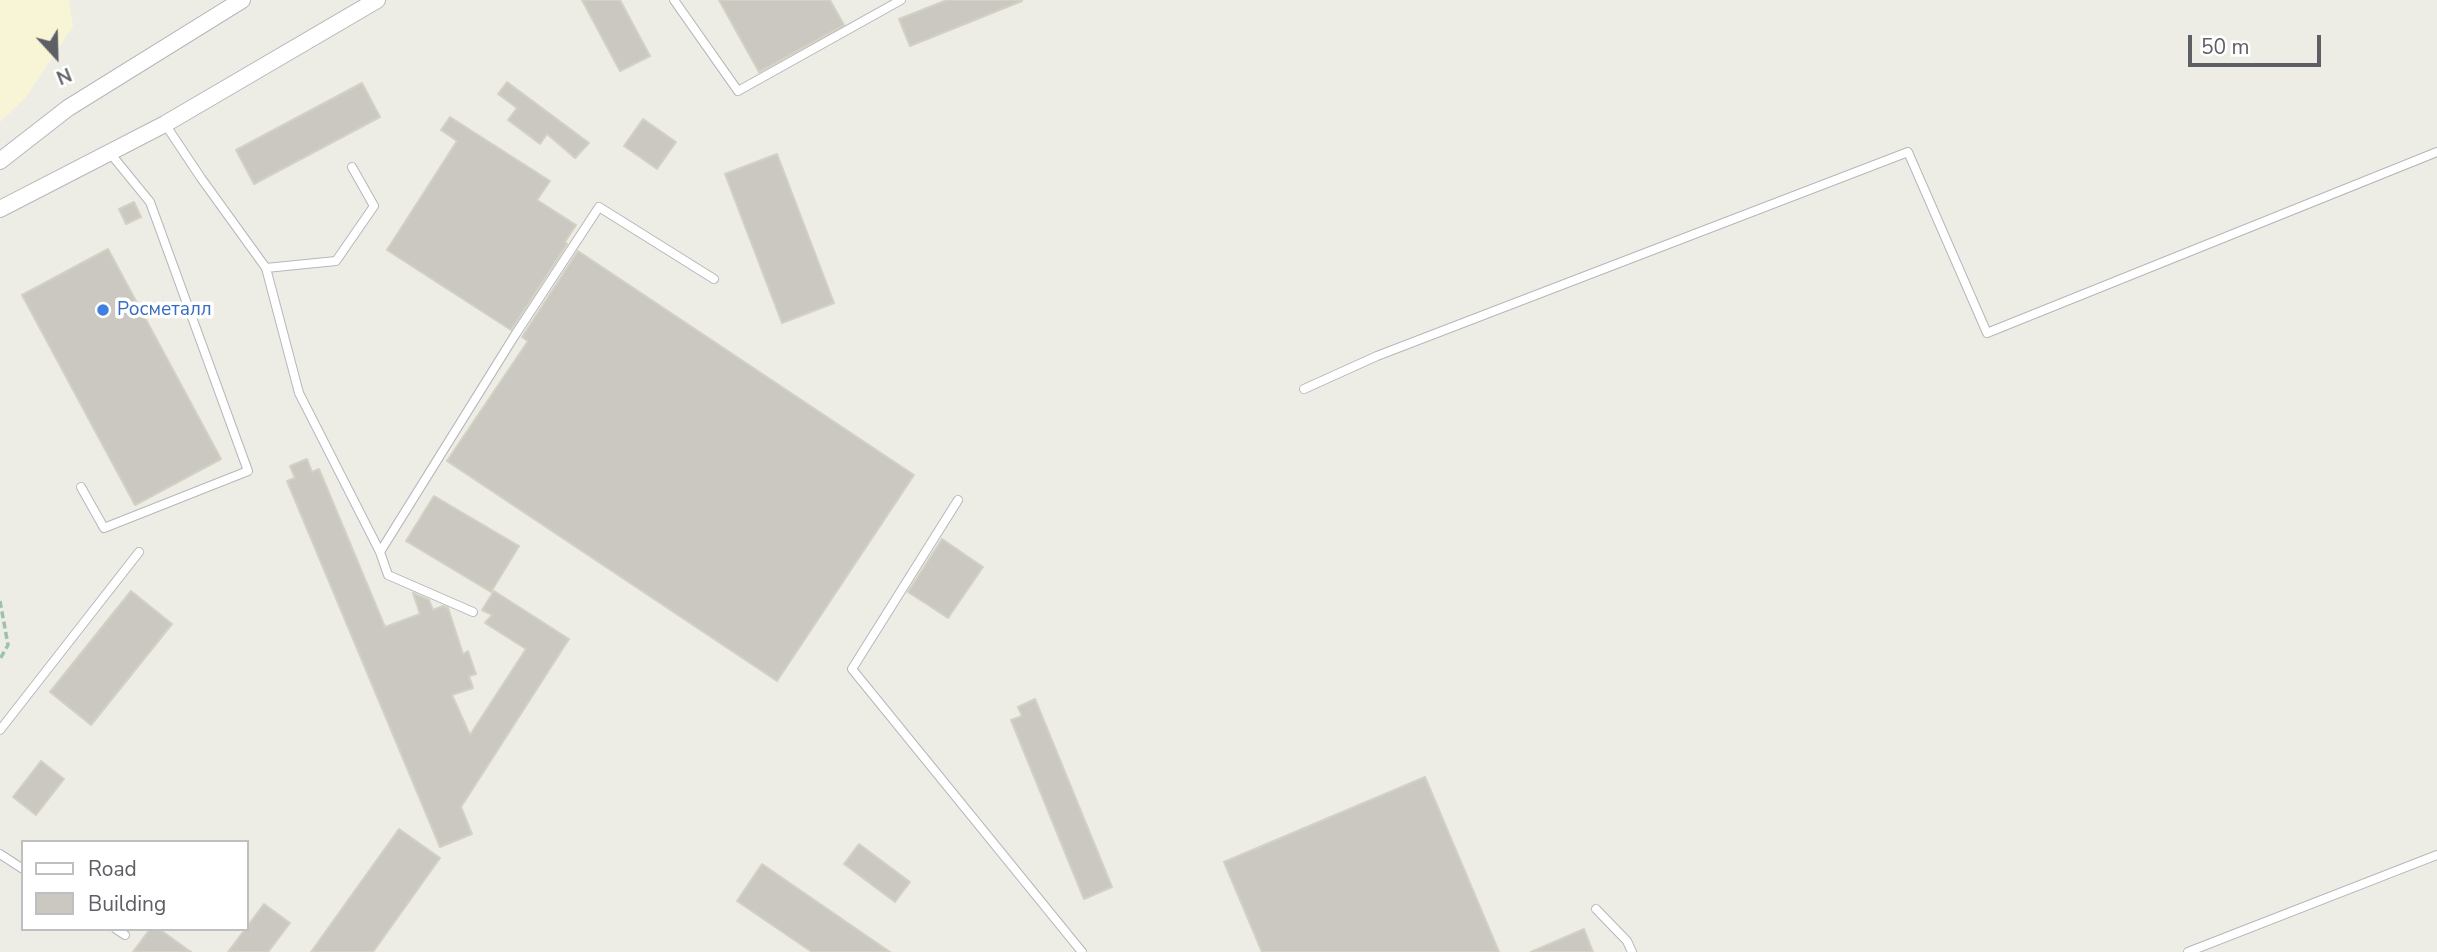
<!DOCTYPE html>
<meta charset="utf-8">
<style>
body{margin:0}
#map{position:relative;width:2437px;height:952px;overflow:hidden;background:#eeede5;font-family:"Nunito Sans",sans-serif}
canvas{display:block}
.legend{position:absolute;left:21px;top:840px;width:228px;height:91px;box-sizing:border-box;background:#fff;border:2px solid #bebfc1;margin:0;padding:9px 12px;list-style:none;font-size:21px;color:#5d5f65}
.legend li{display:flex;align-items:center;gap:14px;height:35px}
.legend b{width:35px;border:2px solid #bebfc1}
.north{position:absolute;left:21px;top:21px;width:70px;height:70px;-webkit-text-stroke:5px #fff;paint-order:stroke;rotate:158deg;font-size:19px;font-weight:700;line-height:28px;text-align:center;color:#5d5f65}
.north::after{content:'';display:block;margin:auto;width:24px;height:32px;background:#5d5f65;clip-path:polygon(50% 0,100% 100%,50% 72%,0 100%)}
.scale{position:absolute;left:2188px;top:35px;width:133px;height:32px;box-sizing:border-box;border:4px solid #5d5f65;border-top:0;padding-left:9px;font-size:21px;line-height:24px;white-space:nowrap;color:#5d5f65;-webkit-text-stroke:5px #fff;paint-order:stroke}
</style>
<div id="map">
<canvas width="2437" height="952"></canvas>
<ul class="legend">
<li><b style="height:9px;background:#fff"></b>Road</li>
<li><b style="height:19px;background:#cac8c1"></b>Building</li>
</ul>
<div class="north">N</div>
<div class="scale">50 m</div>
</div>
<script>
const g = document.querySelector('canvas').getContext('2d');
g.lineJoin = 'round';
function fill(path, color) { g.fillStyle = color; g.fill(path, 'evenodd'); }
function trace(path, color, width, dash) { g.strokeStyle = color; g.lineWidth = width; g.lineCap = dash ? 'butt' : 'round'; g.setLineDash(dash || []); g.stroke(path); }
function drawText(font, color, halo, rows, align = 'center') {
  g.font = font + ' "Nunito Sans",sans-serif'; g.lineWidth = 7; g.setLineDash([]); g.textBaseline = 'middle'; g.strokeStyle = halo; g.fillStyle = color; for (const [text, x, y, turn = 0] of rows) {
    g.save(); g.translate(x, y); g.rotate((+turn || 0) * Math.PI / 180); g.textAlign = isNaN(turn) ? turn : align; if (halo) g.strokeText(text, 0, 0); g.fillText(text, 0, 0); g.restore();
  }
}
const sand = new Path2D(`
 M0 0H69L73 26 26 97 0 122Z`);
const building = new Path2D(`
 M582 0H620L650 56 620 71Z
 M719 0H830L844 25 759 72Z
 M947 0H1022V1L910 46 899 19Z
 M507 82 589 143 575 158 547 134 540 144 508 120 517 108 498 94Z
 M362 83 380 117 254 184 236 150Z
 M450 117 550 181 537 200 576 225 565 242 567 244 511 330 387 250 457 141 441 130Z
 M643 119 676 142 657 169 624 146Z
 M777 154 834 303 782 323 725 174Z
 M134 202 141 217 126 224 119 209Z
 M108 249 221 459 135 505 22 295Z
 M578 251 914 475 777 681 447 461 528 341 522 337Z
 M307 459 312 472 319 469 385 627 420 614 413 593 429 600 433 610 443 606 448 608 463 654 468 651 476 674 469 676 473 688 452 695 470 735 526 649 485 623 492 615 482 610 494 591 569 639 461 807 472 834 440 847 287 481 295 478 290 466Z
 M434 496 519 546 491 592 406 541Z
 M942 539 983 567 948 618 908 592Z
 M131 591 172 624 91 725 50 692Z
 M1035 699 1112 887 1084 899 1011 720 1022 716 1018 707Z
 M41 761 64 779 36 815 13 797Z
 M1425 777 1499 952H1262L1224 862Z
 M399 829 440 858 373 952H311Z
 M859 844 910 882 895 902 844 864Z
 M762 864 890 952H812L737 901Z
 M264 904 290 923 268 952H228Z
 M150 929H159L191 952H133Z
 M1584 929 1593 952H1531Z`);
const path = new Path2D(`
 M0 601 8 645 0 659`);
const lane = new Path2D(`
 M674 0 738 91 901 0
 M165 124 201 178 266 268 336 261 374 206 352 167
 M266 268 299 393 380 552 388 575 473 612
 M1304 389 1377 356 1908 152 1987 333 2437 152
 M81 487 104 528 248 471 150 202 110 153
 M958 500 852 669 1082 952
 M380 552 515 335 599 207 714 279
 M0 730 139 552
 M0 854 23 869
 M1596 909 1627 941 1632 952
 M116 929 125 935
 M2188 952 2437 855`);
const street = new Path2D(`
 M0 161 68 108 242 0
 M0 209 165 124 377 0`);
const markers = [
 [103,310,7,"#3f7fe0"]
];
const shopNames = [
 ["Росметалл",117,310]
];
fill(sand, '#f8f5d6');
fill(building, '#cac8c1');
trace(building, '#d3d0c4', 2);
trace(lane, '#b5b7bb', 10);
trace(street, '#b5b7bb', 18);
trace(path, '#9bc3ac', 3.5, [7, 3.5]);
trace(lane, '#fff', 8);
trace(street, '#fff', 16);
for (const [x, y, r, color] of markers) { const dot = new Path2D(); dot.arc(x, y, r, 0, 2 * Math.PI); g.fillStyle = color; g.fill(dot); trace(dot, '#fff', 2.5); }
drawText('19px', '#366cbe', '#fff', shopNames, 'left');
</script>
